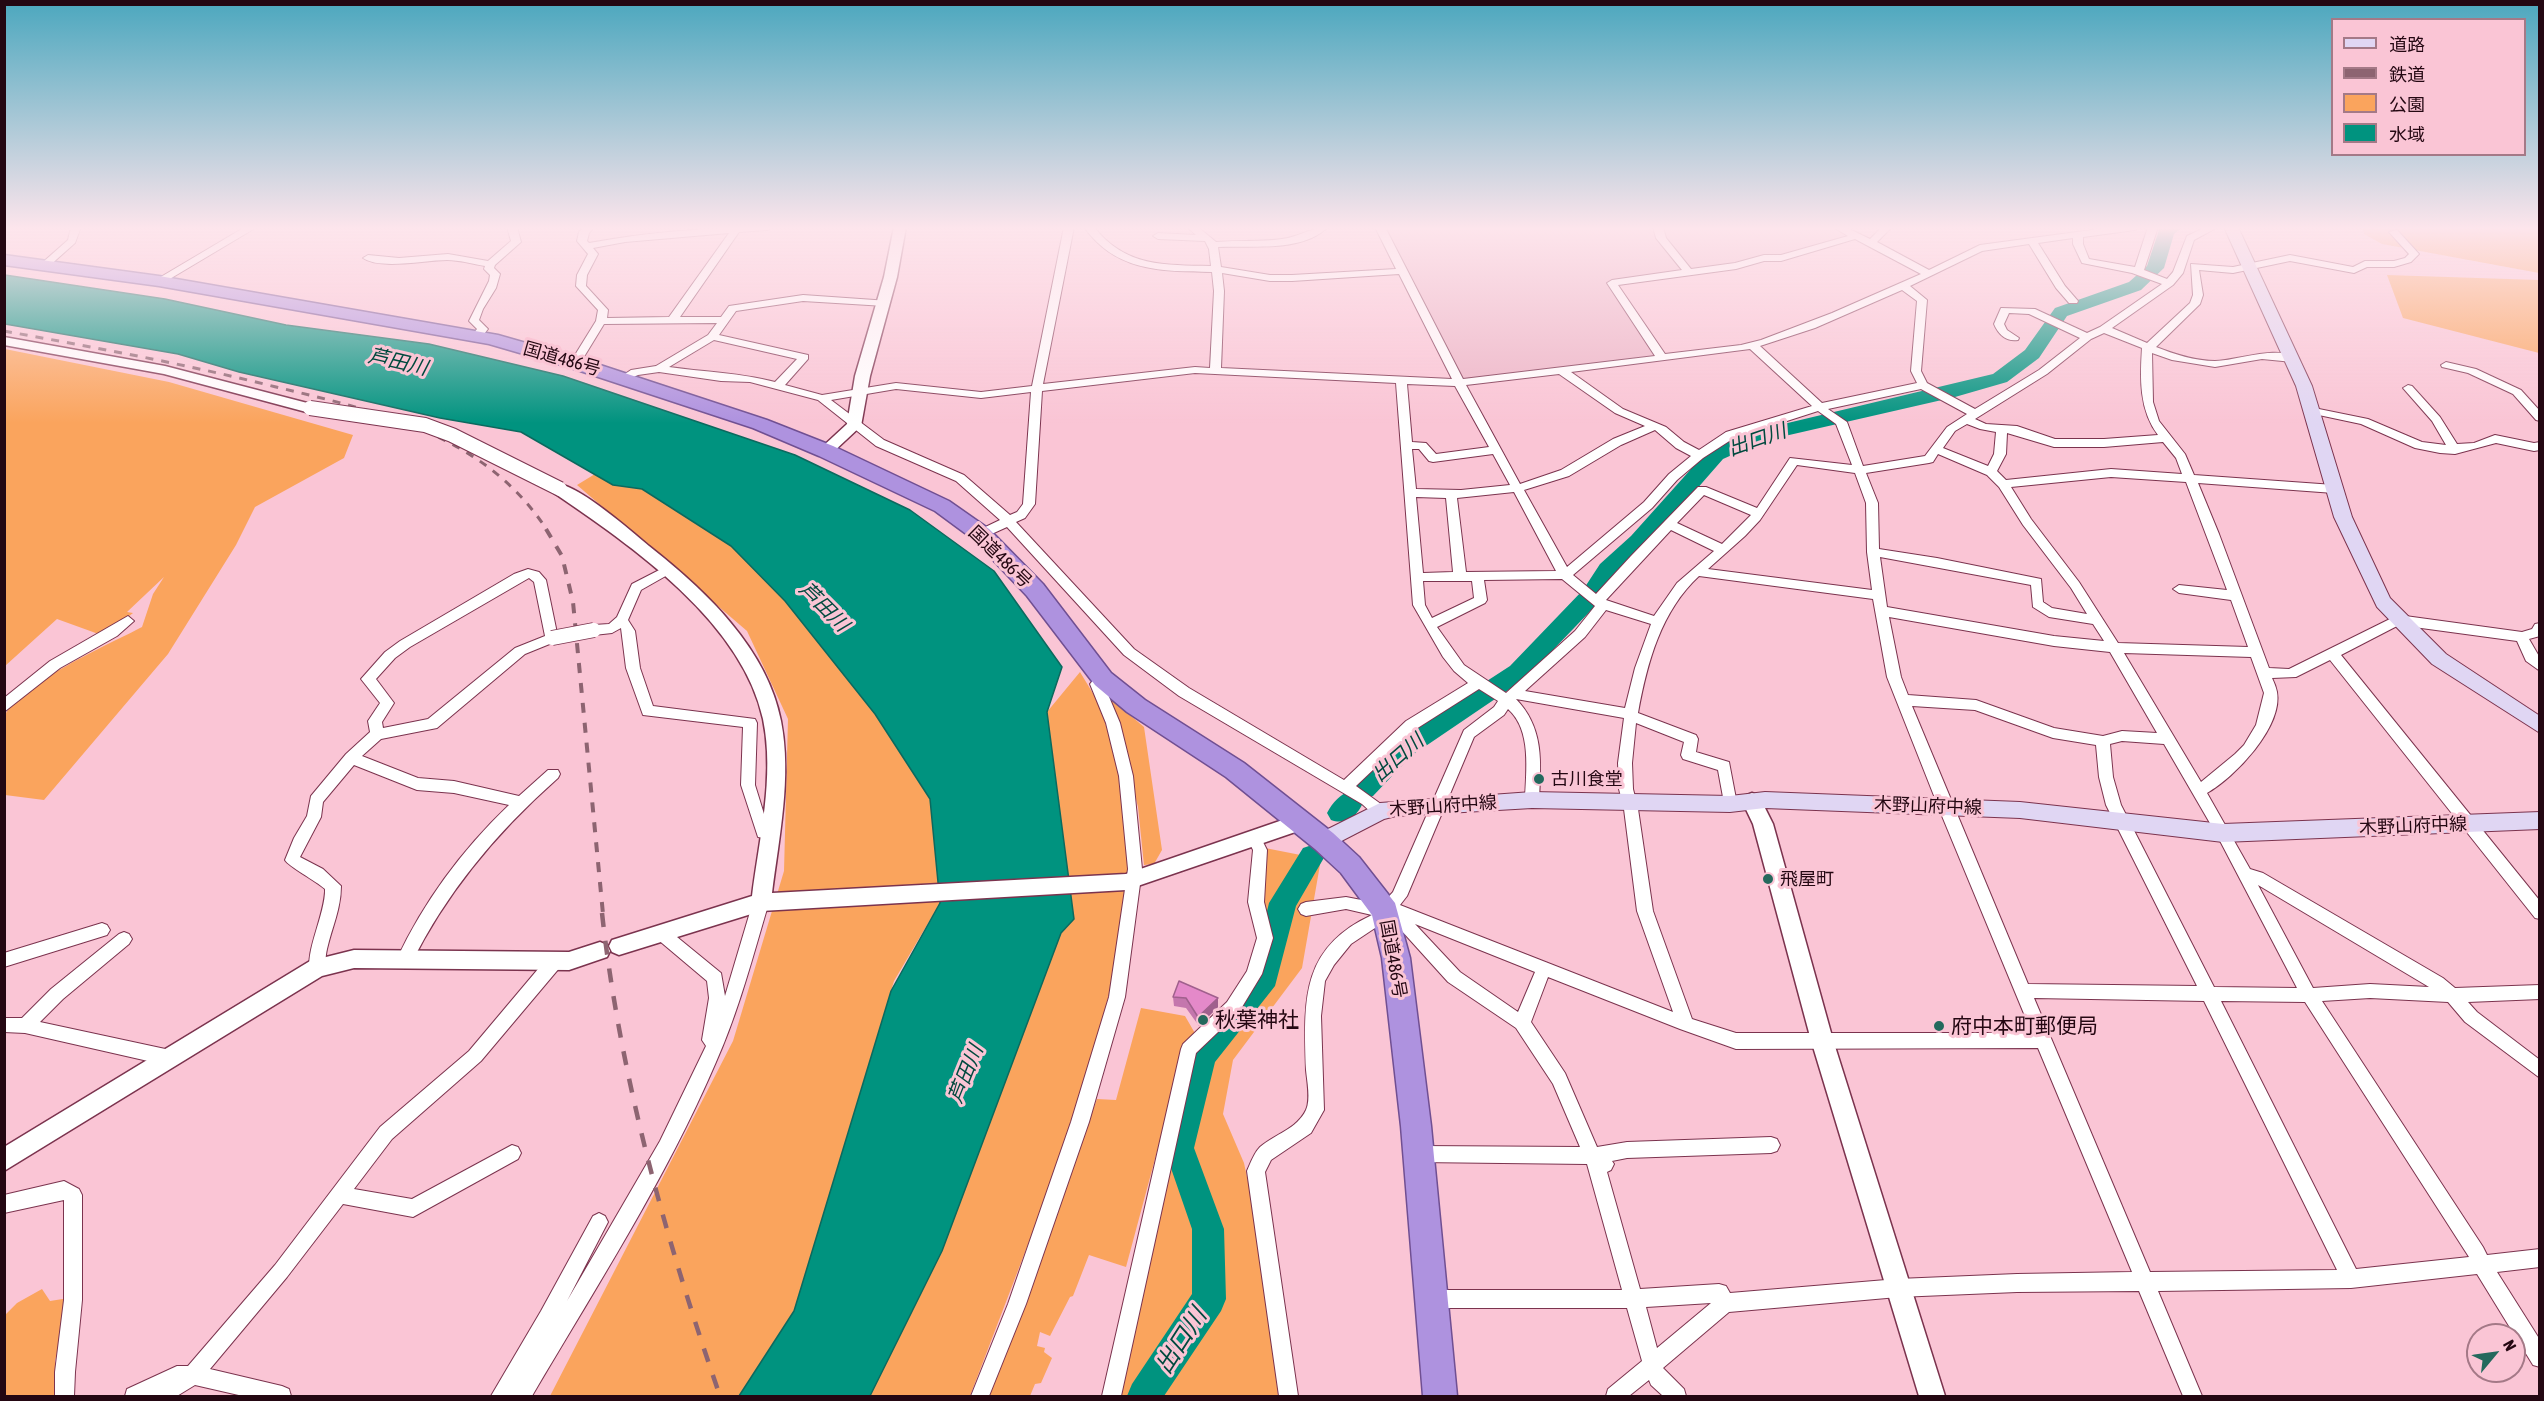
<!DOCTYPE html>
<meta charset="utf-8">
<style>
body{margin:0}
#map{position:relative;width:2544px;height:1401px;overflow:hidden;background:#fac5d5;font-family:"Asap Condensed","Noto Sans JP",sans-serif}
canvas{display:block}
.frame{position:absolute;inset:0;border:6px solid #240712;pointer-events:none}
.legend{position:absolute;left:2331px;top:18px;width:195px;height:138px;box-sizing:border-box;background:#fac5d5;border:2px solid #a47987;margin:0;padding:8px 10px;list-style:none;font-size:18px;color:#240712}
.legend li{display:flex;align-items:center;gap:12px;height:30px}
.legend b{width:30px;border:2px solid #a47987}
.north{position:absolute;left:2466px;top:1323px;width:60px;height:60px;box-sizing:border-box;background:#fac5d5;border:2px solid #a47987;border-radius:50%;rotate:61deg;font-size:16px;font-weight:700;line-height:24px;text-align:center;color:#240712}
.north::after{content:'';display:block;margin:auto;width:21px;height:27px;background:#24695d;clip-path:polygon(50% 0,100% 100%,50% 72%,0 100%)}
</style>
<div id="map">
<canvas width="2544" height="1401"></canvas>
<div class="frame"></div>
<ul class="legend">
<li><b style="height:8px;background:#e0d6f3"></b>道路</li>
<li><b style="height:8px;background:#8d6471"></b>鉄道</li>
<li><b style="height:16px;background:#faa45d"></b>公園</li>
<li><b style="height:16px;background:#00937f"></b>水域</li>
</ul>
<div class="north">N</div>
</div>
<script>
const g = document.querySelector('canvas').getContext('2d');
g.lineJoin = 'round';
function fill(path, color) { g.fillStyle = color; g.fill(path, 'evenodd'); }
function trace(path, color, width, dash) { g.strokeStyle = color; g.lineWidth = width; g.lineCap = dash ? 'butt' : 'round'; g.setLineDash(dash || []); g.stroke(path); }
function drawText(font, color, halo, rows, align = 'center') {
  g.font = font + ' "Asap Condensed","Noto Sans JP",sans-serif'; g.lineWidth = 6; g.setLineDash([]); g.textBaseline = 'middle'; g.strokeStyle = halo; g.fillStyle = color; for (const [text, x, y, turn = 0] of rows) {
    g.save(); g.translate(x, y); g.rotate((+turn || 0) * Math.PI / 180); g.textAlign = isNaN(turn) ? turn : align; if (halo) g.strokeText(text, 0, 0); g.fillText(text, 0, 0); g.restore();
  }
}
const built = new Path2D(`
 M1381 227H1647L1661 238 1664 228 1668 227H1838L1854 235 1781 258 1734 262 1688 272 1613 283 1661 357 1459 383Z`);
const green = new Path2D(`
 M2539 227V273L2382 244 2364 234 2363 228Z
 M2387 275 2539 280V353L2403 318Z
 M5 349 169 382 353 435 344 458 255 507 236 545 168 654 44 800 5 795C5 781 1 726 5 716 16 685 112 643 142 627L153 594 164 577 127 612 133 613 104 636 57 619 5 666Z
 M595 474 613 485 642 489 731 546 785 601 875 714 930 799 940 903 894 981 794 1311 739 1396H550L733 1041 784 871 788 719 747 631 577 485Z
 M1080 672 1100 705 1119 771 1127 860V897L1110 991 1066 1145 970 1396H868L1061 933 1074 919 1047 712Z
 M1110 698 1144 727 1162 850 1154 864 1144 865 1138 807Z
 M1265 848 1321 859 1302 968 1233 1060 1223 1114 1244 1163 1263 1252 1278 1396H1118L1194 1053 1258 979Z
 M1141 1008 1185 1016 1196 1035 1185 1047 1126 1267 1089 1255 1073 1296 1070 1297 1050 1336 1040 1332 1037 1346 1045 1348 1044 1352 1052 1358 1041 1383 1035 1384 1030 1396H988L1097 1099 1116 1100Z
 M42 1289 50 1301 69 1298 55 1361 56 1396H5L4 1316 17 1303Z`);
const water = new Path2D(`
 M5 275 165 299 286 325 429 344 563 376 795 455 910 510 994 571 1062 667 1047 712 1074 919 1061 933 942 1251 870 1396H739L794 1311 891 991 940 903 930 799 875 714 785 601 731 546 642 489 613 485 521 432 440 418 239 372 178 354 5 324Z`);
const river = new Path2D(`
 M2160 227H2183L2174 234 2164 268 2141 290 2067 316 2039 358 2007 382 1955 397 1763 441 1723 459 1647 546 1616 574 1599 602 1526 678 1411 756 1373 796 1364 799C1360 814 1347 826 1331 820L1327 813C1333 802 1340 794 1352 790L1355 782 1393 742 1510 666 1583 590 1600 564 1631 536 1709 449 1750 432 1993 374 2025 350 2055 308 2129 282 2147 266Z
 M1312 845 1321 848 1325 856 1296 906 1275 986 1215 1062 1194 1148 1224 1229 1226 1299 1221 1311 1164 1396H1127L1132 1384 1192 1294V1229L1164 1148 1187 1056 1192 1046 1252 972 1269 903 1303 848Z`);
const minor = new Path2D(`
 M71 227H81L75 243 48 267H42V263L68 240Z
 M245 227H257L163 283 159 284 154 281Z
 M507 227H517L521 242 495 265 494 268 500 274 496 288 483 309 479 320 488 329 480 339 476 340 471 337 477 329 469 321 489 281 490 275 484 269 485 266C473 264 459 260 447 260 426 260 380 270 363 258L368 255 399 258 448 254 488 261 511 241Z
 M584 227H594L589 233 587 241 589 243C649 232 711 227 773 227L768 230 739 232 680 317H721L729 306 803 295 889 301V305L885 306 803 301 736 311 719 335 808 355V359L785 385 822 395 896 383 981 392 1032 386 1064 227H1074L1043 384 1195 367 1210 368 1214 291 1212 272C1161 271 1116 272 1084 227H1094C1125 267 1165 265 1211 266L1209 249 1205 241 1158 239 1153 236 1158 233 1196 235 1187 227H1198L1216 242C1238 240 1260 242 1282 239 1299 237 1312 227 1328 227 1301 253 1252 245 1218 247L1221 267 1270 275H1292L1396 269 1375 227H1385L1463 379 1655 356 1607 283 1612 280 1682 270 1656 238 1653 227H1663L1666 238 1691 269 1735 263 1764 255H1781L1848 236 1833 227H1845L1870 239 1882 227H1892L1877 242 1929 270 1980 245 2114 227H2140L2135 230 2083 237V244L2089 259 2135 267 2148 227H2158L2144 270 2167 279 2173 272 2187 236 2206 227H2218L2194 240 2183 273 2173 285 2112 328 2147 343 2190 303 2193 295 2191 264 2233 267 2290 255 2353 267 2365 261H2394L2405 258 2409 254 2389 232 2397 230 2419 254 2411 262 2394 267H2367L2354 273 2290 261 2233 273 2199 270 2203 295 2200 304 2156 347C2174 354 2195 361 2215 361 2237 361 2279 344 2298 359L2293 362 2262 359 2215 367 2172 360 2152 353 2153 402 2159 421 2185 454 2194 475 2334 485 2340 489 2334 493 2198 483 2219 534 2269 668 2289 669 2398 615 2522 632 2532 629 2535 624 2540 623V636L2529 639 2540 658V671L2526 661 2517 641 2399 625 2341 655 2540 901V919L2535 918 2330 660 2296 677 2272 678C2274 682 2276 687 2277 692 2283 727 2235 777 2207 793L2250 869 2263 873 2443 978 2455 988 2540 985V999L2468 1002 2477 1012 2540 1060V1078L2465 1022 2448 1002 2370 998 2322 1001 2483 1247 2487 1255 2540 1249V1267L2497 1272 2540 1340V1367L2533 1365 2477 1274 2351 1288 2158 1291 2202 1396H2183L2139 1291 2017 1292 1898 1297 1729 1312 1663 1368 1684 1389 1686 1396H1663L1651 1385 1649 1380 1629 1396H1606L1608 1389 1642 1361 1627 1308H1432L1425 1306 1423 1299 1425 1292 1432 1290H1622L1587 1164 1418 1162 1412 1160 1409 1154 1412 1148 1418 1146 1580 1147 1553 1084 1516 1028 1448 982 1401 930 1387 920 1351 944 1334 965 1325 981 1321 1016 1324 1110 1311 1133 1271 1160 1265 1172 1298 1396H1279L1247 1171C1250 1164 1254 1153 1260 1147 1275 1134 1297 1129 1306 1110 1311 1100 1307 1081 1306 1070 1304 1001 1300 948 1372 915L1346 909 1306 916 1301 914 1298 909 1301 904 1306 902 1346 897 1382 904 1393 892 1464 730 1494 707 1498 701 1479 689 1416 729 1356 786 1385 807 1387 811 1385 815C1375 818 1369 810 1362 804L1179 696 1124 655 1007 527 985 537H977L975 534 977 531 1000 520 956 481 876 446 818 400 750 382 721 381 659 372 638 375 624 381 619 378 631 370 656 366 708 335 717 323 604 324 579 365H571L570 363 596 321 598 310 576 286 577 275 588 254 577 241 579 232ZM729 233 669 317 607 318 608 310 586 286 587 275 598 254 593 248 625 242ZM2073 238V244L2082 263 2132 273 2162 284 2100 327 2087 333 2035 309 2001 308 1994 324C1998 334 2006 342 2018 340L2019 338 2007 330 2004 324 2009 313 2029 314 2080 338 2039 370 1975 409 1927 383 1921 371 1927 300 1910 286 1982 251 2029 244 2056 288 2069 303H2077L2078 301 2065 286 2038 243ZM1855 239 1921 274 1832 313 1761 340 1741 345 1665 354 1618 285 1736 269 1764 261H1781ZM1222 273 1270 281H1292L1399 274 1452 379 1221 368 1224 291ZM1902 290 1917 301 1911 371 1917 383 1822 403 1760 346 1815 328ZM2104 333 2142 348C2140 378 2139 410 2158 435L2104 439H2055L2017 426 1986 424 1975 419 2047 374 2091 339ZM714 340 797 359 775 382C741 373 705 372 669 367ZM1750 349 1812 406 1726 432 1699 450 1684 442 1666 427 1623 409 1571 372ZM1195 373 1396 383 1413 605 1443 657 1454 671 1468 683 1406 721 1344 780 1189 688 1134 649 1016 522 1025 518 1035 504 1042 391ZM1559 374 1615 413 1645 426 1613 439 1561 470 1520 484 1466 385ZM1407 384 1455 386 1489 447 1436 454 1426 443 1412 442ZM896 389 981 398 1031 392 1023 504 1017 512 1010 515 964 475 884 440 831 400ZM1921 389 1967 414 1947 427 1925 456 1863 466 1847 422 1828 409ZM1818 411 1836 424 1852 465 1790 458 1757 508 1706 487H1698L1631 556 1596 594 1573 575 1652 508 1677 480 1703 458 1734 438ZM1967 424 1980 429 1996 432 1994 454 1988 466 1943 448 1955 431ZM1655 430 1676 448 1691 456 1669 474 1644 502 1567 567 1524 490 1569 476 1621 445ZM2007 433 2054 447H2104L2163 442 2176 458 2182 474 2111 469 2006 480 1997 471 2006 454ZM1412 449H1419L1429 461 1433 462 1493 454 1510 485 1461 490 1416 489ZM1938 454 1987 475 1999 487 2023 525 2071 588 2087 614 2052 608 2043 602 2041 579 1937 558 1879 549 1878 503 1866 473 1929 463 1933 462ZM1797 465 1855 473 1866 503 1867 552 1872 590 1708 569 1745 536 1760 520ZM2111 477 2186 482 2227 590 2179 585 2173 589 2179 593 2231 600 2248 647 2118 643 2079 582 2031 519 2011 487ZM1514 492 1556 571 1466 572 1457 498ZM1704 495 1751 515 1722 544 1677 523ZM1416 497 1446 498 1453 572 1423 573ZM1671 530 1714 551 1677 583 1654 616 1606 600ZM1880 557 2031 585 2033 607 2049 617 2093 624 2104 641 2054 636 1887 607ZM1699 576 1873 599 1887 677 1942 816 2032 1033H1736L1692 1019 1653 911 1638 809 1633 789 1632 763 1636 723 1684 742 1681 755 1683 759 1718 770 1725 808 1730 810 1735 808 1737 804 1729 762 1696 752 1698 739 1696 735 1638 713C1647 663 1661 611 1699 576ZM1562 579 1595 606 1575 631 1506 693 1464 665 1437 627 1485 603 1487 600 1484 580ZM1423 581H1472L1474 598 1432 618 1425 605ZM1606 610 1651 624 1635 668 1625 708 1525 691 1585 637ZM1889 617 2054 646 2110 652 2157 733 2122 731 2103 736 2054 728 1976 700 1908 695 1901 677ZM2124 653 2251 657 2264 693 2256 725 2244 745 2235 754 2201 782ZM1516 699 1624 718 1618 763 1619 789 1624 809 1637 911 1673 1012 1400 905 1407 896 1474 737 1504 715 1508 709C1532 730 1526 771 1525 800L1527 804H1537L1539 800C1541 762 1544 728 1516 699ZM1912 706 1975 710 2053 738 2096 745 2099 777 2106 805 2197 986 2028 984ZM2122 741 2164 744 2218 837 2297 988 2214 987 2121 805 2113 777 2110 744ZM2258 885 2429 987 2370 984 2313 988ZM1415 924 1535 972 1518 1012 1460 972ZM1548 977 1680 1029 1736 1049 2038 1048 2132 1272 2017 1274 1898 1279 1730 1293 1726 1286 1719 1284 1640 1289 1607 1172 1611 1170 1614 1164 1612 1161 1627 1158 1771 1153 1777 1151 1780 1145 1777 1139 1771 1137 1627 1142 1597 1147 1565 1073 1531 1022ZM2034 998 2204 1001 2337 1270 2150 1272ZM2221 1001 2305 1002 2469 1257 2356 1269ZM1711 1303 1657 1348 1646 1307Z
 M2446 362 2476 369 2521 390 2540 411V421L2536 420 2513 394 2468 373 2442 367 2441 365Z
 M2408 385 2412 386 2440 417 2457 444 2474 443 2495 435 2534 443 2540 442V450L2534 451 2496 443 2455 454 2440 453 2415 448 2361 424 2314 414 2308 411 2314 408 2368 419 2422 442 2446 445 2432 421 2403 388Z
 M667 566 671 567 673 570 671 573 641 590 628 620 635 631 640 668 653 706 755 719 757 723 755 785 768 827 775 829 777 833 775 837 770 839 758 837 741 785 743 727 643 715 626 668 621 628 612 633 594 635 588 630 594 625 609 624 617 617 632 584Z
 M528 569 539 572 546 580 558 638 557 641 525 654 437 728 381 739 362 756 418 778 454 781 519 796 548 770H558L560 774 558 778C497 832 447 891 411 964L405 966 399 964 397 959C424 901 463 849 509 805L454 793 417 790 354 765 323 802 321 817 300 857 323 869 341 886C341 909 332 927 327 949 325 957 326 965 323 973L317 975 311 973C303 955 326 913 325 889 316 881 288 866 285 860L294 838 307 816 311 796 346 754 370 732 368 721 380 703 361 679 385 652 400 641 514 574ZM529 578 534 582 545 636 515 648 428 719 383 728 382 722 394 703 376 679 395 658 410 647Z
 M128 616 134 621 117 636 60 668 4 712V698L50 661Z
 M1103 674 1110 679 1104 685 1120 723 1133 776 1142 869 1125 997 1089 1122 1026 1304 989 1396H971L1008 1304 1071 1122 1109 997 1128 869 1119 776 1106 723 1090 684 1098 675Z
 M1254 832 1259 834 1267 850 1264 902 1273 938 1262 974 1239 1012 1196 1053 1121 1396H1102L1181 1049 1183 1044 1227 1002 1247 971 1257 938 1248 902 1253 850 1247 838 1249 834Z
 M761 896 766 897 769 902C753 956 739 1010 716 1062 666 1179 596 1287 532 1396H512V1395L511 1396H491L541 1311 593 1216 599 1213 605 1216 608 1222 567 1301 660 1141 706 1046 702 1040 709 998 707 981 656 938 653 933 656 928 661 926 666 928 721 973 725 996 753 902 756 897Z
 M102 923 107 925 110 930 107 935 4 967V953Z
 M124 932 129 934 132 939 129 944 63 999 40 1022 170 1050 176 1053 178 1058 176 1063 170 1066 25 1033 4 1032V1018H22L51 989 119 934Z
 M555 954 561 956 563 961 561 966 481 1061 392 1139 354 1189 412 1199 512 1145 518 1147 521 1153 518 1159 413 1217 343 1204 287 1277 210 1369 282 1386 289 1389 291 1396H243L195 1385 177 1396H125L127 1389 177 1366H188L275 1265 380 1127 469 1051 549 956Z
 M64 1181 79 1189 82 1195V1300L75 1372 74 1396H55V1372L64 1300V1200L4 1213V1195Z`);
const tertiary = new Path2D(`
 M894 227H906L897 277 870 376 861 426 831 454H821L818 451 821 448 847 424 855 376 884 277Z
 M4 337 165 366 315 405 317 408 310 413 164 374 4 345Z
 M560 484C584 490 629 529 649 546 705 590 767 648 781 721 792 777 779 837 772 893L1126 874 1300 814 1307 816 1310 822 1307 828 1126 890 761 911 619 955 612 952 609 946 612 940 752 896C759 839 775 777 763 719 742 622 632 546 554 493L552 489Z
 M1752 793 1759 796 1773 824 1833 1040 1945 1396H1919L1811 1040 1753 824 1742 801 1745 796Z
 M600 942 607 945 610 951 607 957 569 970 354 968 322 976 4 1171V1147L310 961 354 950 569 952Z`);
const secondary = new Path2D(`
 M2224 227H2238L2312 386 2352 517 2390 598 2446 654 2540 716V733L2432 664 2377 607 2334 517 2296 386Z
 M1532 792 1730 796 1765 792 2020 802 2223 824 2540 812V829L2223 842 2020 818 1765 808 1730 812 1532 808 1396 816 1384 819 1324 850 1316 847 1313 841 1316 835 1380 803Z`);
const trunk = new Path2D(`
 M4 255 159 276 498 335 582 359 767 420 833 446 949 501 989 529 1043 584 1111 673 1145 700 1244 763 1333 833 1359 857 1395 903 1410 958 1431 1126 1457 1396H1423L1401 1126 1382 958 1372 915 1341 873 1315 849 1226 777 1127 712 1095 685 1027 596 973 539 935 511 819 456 753 428 568 367 489 344 159 286 4 265Z`);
const railFar2 = new Path2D(`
 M4 331C92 347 180 363 268 385 374 411 482 431 547 530`);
const railFar1 = new Path2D(`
 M546 529 562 556 573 602 603 914`);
const rail = new Path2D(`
 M602 913C620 1077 666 1240 720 1396`);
const minorBridge = new Path2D(`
 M552 638 594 630`);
const tertiaryBridge = new Path2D(`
 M310 408 425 425 452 435 560 489`);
const wall = new Path2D(`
 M1173 997 1218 998V1007L1199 1026 1186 1008 1174 1006Z`);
const shadedWall = new Path2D(`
 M1218 998V1007L1199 1026 1198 1017Z`);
const building = new Path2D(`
 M1179 981 1218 998 1198 1017 1186 998 1173 997Z`);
const markers = [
 [1539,779,6,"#24695d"],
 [1768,879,6,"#24695d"],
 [1203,1020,6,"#24695d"],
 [1939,1026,6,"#24695d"]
];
const streetNames = [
 ["国道486号",562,359,16],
 ["国道486号",1000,557,44],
 ["木野山府中線",1443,806,-4],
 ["木野山府中線",1928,806,2],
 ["木野山府中線",2413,826,-2],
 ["国道486号",1393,959,80]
];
const poiNames = [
 ["古川食堂",1551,779],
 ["飛屋町",1780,879]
];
const waterNames = [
 ["芦田川",398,362,13],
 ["出口川",1757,440,-19],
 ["芦田川",824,607,45],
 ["出口川",1398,758,-41],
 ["芦田川",966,1074,-68]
];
const nearPoinames = [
 ["秋葉神社",1215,1020],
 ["府中本町郵便局",1951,1026]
];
const nearWaternames = [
 ["出口川",1181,1341,-57]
];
fill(built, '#ecb4c6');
fill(green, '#faa45d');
fill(water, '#00937f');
trace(water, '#0b695e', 1.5);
fill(river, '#00937f');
trace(minor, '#7b334e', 2);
trace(tertiary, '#7b334e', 3);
trace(secondary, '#7b334e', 2);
trace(trunk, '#704f92', 3);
fill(minor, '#fff');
fill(tertiary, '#fff');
fill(secondary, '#e0d6f3');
fill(trunk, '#ae92df');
trace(railFar2, '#8d6471', 3, [8, 8]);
trace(railFar1, '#8d6471', 4, [10, 10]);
trace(rail, '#8d6471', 4.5, [14, 14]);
trace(minorBridge, '#7b334e', 16, []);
trace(tertiaryBridge, '#7b334e', 16, []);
trace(minorBridge, '#fff', 14);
trace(tertiaryBridge, '#fff', 14);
fill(wall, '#c476ad');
fill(shadedWall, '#a0608d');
fill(building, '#e489c9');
trace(building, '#a0608d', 1.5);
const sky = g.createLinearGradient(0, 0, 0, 423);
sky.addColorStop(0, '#4ba7be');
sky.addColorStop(0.54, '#fde5ec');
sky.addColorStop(1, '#fde5ec00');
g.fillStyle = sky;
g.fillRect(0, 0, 2544, 423);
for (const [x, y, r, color] of markers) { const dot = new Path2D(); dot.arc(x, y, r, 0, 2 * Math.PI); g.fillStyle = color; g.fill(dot); trace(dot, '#fac5d5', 2); }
drawText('18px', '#240712', '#fac5d5', streetNames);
drawText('18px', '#240712', '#fac5d5', poiNames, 'left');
drawText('italic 20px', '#00493e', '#fac5d5', waterNames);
drawText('21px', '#240712', '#fac5d5', nearPoinames, 'left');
drawText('italic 24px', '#00493e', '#fac5d5', nearWaternames);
</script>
